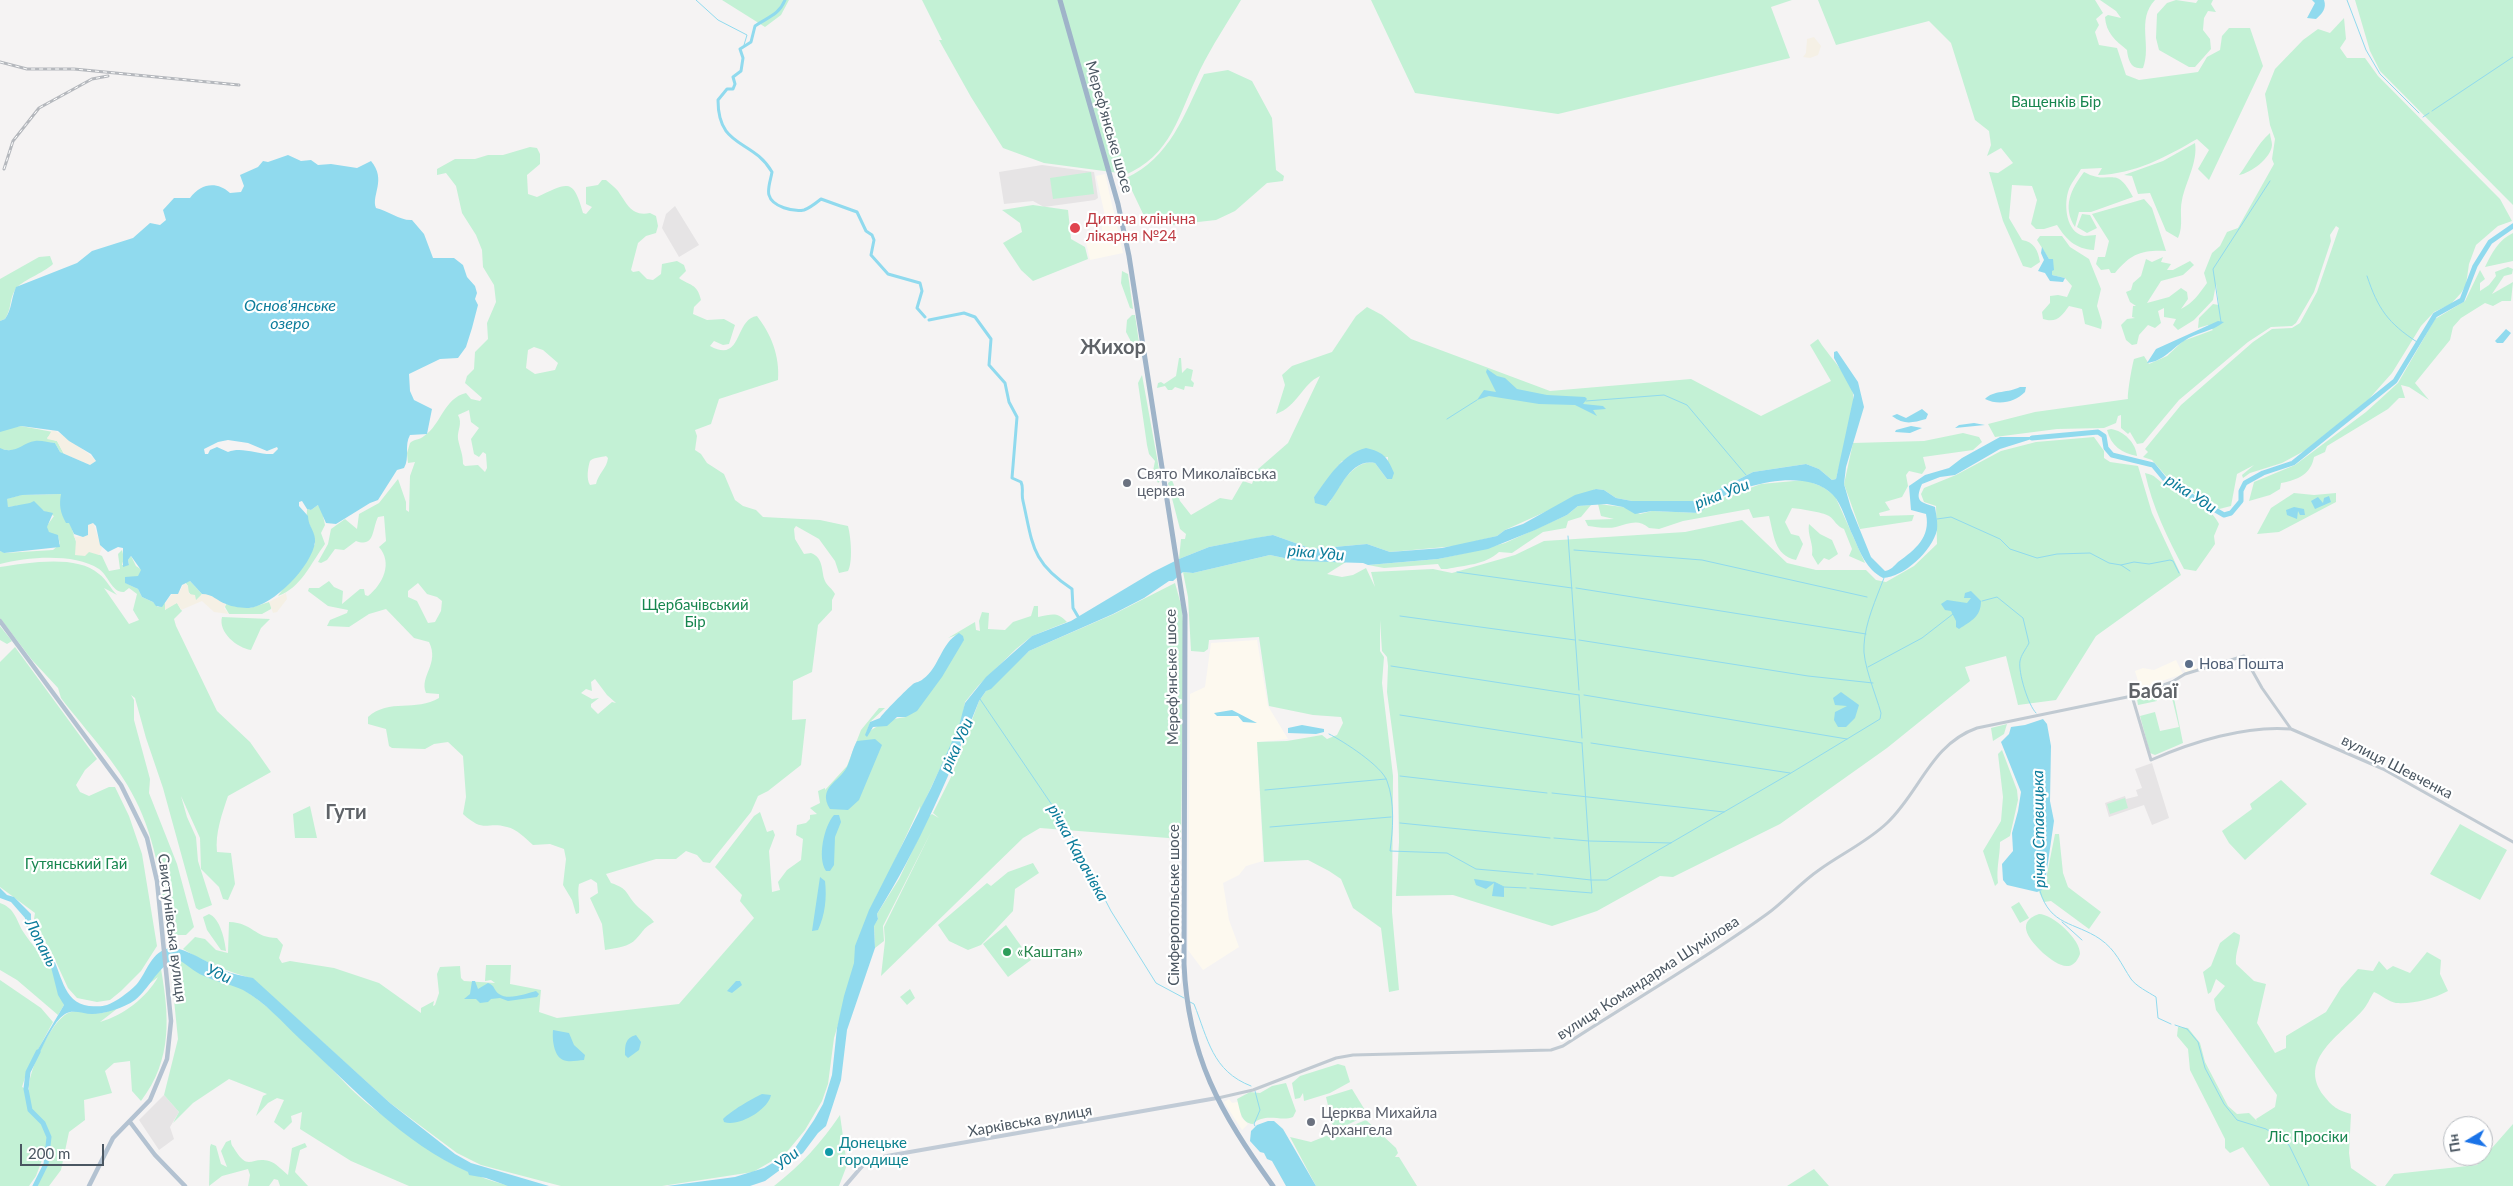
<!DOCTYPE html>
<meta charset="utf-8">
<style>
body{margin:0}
#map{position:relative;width:2513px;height:1186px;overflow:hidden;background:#f5f3f3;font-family:Lato,sans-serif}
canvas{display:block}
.north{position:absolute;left:2443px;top:1116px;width:50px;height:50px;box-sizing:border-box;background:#fff;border:1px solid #b7bbc0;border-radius:50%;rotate:261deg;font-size:14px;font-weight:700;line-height:20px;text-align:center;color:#4a5661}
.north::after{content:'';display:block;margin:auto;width:18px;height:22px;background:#1a73e8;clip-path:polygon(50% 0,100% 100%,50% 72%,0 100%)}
.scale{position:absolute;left:20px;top:1144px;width:84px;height:22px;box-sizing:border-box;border:2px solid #4a5661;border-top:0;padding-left:6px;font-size:15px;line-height:18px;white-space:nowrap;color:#4a5661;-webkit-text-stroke:4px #fff;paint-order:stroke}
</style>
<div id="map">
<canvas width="2513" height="1186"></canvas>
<div class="north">Пн</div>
<div class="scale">200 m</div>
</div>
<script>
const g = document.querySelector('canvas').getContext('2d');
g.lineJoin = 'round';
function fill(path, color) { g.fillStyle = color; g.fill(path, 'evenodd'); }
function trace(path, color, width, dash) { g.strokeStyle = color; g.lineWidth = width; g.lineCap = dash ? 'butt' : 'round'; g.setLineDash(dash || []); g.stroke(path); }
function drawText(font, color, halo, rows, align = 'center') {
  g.font = font + ' Lato,sans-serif'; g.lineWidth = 4.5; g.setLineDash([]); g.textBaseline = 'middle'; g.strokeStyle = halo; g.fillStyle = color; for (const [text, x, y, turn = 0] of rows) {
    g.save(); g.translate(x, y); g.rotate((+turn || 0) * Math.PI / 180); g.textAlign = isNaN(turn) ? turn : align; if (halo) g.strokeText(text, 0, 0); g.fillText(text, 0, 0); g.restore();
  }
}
const commercial = new Path2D(`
 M1105 174 1123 253 1090 260 1085 238 1103 236 1101 222 1106 220 1096 176Z
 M1257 640 1268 706 1288 739 1257 742 1263 861 1246 866 1239 875 1223 883 1229 920 1239 947 1203 970 1188 950 1190 694 1205 687 1211 643Z
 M2176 660 2183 674 2140 688 2135 671 2143 668 2154 670Z
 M2193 660 2197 669 2186 673 2181 664Z
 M1229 1099 1232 1103 1237 1102 1241 1108V1117L1248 1124 1242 1130 1224 1102Z`);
const education = new Path2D(`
 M1042 165 1094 172 1098 198 1095 200 1044 207 1033 201 1004 204 999 172Z
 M675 206 699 245 679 257 662 228 666 214Z
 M2152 763 2169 818 2152 825 2144 805 2109 817 2105 803 2125 796 2126 799 2138 796 2136 790 2142 788 2135 769Z
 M164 1095 179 1112 170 1127 174 1139 159 1150 139 1120Z`);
const green = new Path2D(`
 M722 0H789L781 15 765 27Z
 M922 0H1241C1227 23 1212 46 1200 70 1178 115 1173 155 1123 176L1119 173 1044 163 1003 148 971 97 939 40H942Z
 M1371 0H1792L1771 7 1790 58 1558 114 1415 93Z
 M1818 0H2095L2103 13 2096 19 2099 25 2095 32 2099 45 2117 48 2126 75 2139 80 2198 72 2207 57 2220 50 2222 36 2229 28H2250L2263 66 2209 180 2198 169 2209 150 2197 139C2166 157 2135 174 2098 175L2102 168 2081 169C2077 176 2070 184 2068 192 2064 206 2066 232 2084 236 2088 236 2092 235 2096 235L2094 250C2075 249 2066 239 2057 225L2044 229H2036L2031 224 2037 200 2032 186 2012 185 2009 218 2022 240C2034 242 2038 250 2040 262L2031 268 2023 266 2003 221 1989 172 1998 173 2013 163 2001 148 1987 156 1991 145 1989 131 1975 120 1951 43 1929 21 1836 45Z
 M2100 0H2155C2136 20 2152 45 2143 68 2131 70 2128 60 2127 50 2115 40 2106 33 2105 17L2108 15 2121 18 2116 11Z
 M2176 0 2196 3 2198 0H2213L2211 4 2216 12 2208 11 2204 18 2203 30 2210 39 2211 49 2195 67H2189L2159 50 2156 38 2157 14 2167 3Z
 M2355 0H2513V205L2380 71 2370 51Z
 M2344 18 2346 39 2340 48 2347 58H2365L2378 76 2500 199 2512 221 2498 226 2476 245 2469 264 2466 285 2461 293 2451 304 2434 312 2421 326 2392 373 2368 400 2306 450 2282 463 2250 473 2243 478 2242 475 2254 465 2237 474 2231 506 2219 509 2166 476 2152 460 2143 457 2148 452 2145 449 2181 405 2253 342 2272 329 2292 328 2300 323 2317 292 2339 228 2336 226 2330 235 2331 241 2314 292 2296 323 2292 326 2271 327 2248 342 2179 400 2143 443 2137 444 2130 432 2128 434 2121 428V415L2118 416 2116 423 2104 428 2057 429 1995 437 1988 424 2035 412 2128 399C2127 394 2132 366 2134 359L2144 356 2149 364 2167 356 2183 341 2213 330 2208 325 2198 328 2199 318 2213 304 2219 305 2216 284 2213 300 2194 320 2178 330 2173 325 2176 319 2164 317V308L2158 311 2161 323 2155 328 2148 325 2139 335 2137 344 2132 345 2126 340 2121 325 2127 319 2135 318 2132 317 2133 306H2136L2130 302 2126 292 2131 290 2133 283 2141 276 2146 259 2152 262 2163 257 2161 262 2171 264 2167 270H2173L2190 261 2194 265 2183 275 2161 281 2147 303 2169 297 2181 288 2187 292 2188 299 2181 309C2193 303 2199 294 2207 283L2204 273 2212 253 2220 246 2227 232 2238 228 2274 164 2272 159 2275 139 2270 125 2265 94 2275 69 2303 40 2318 29 2330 33Z
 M1228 70 1252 81 1272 118 1276 170 1284 176 1283 181 1267 183 1235 211 1216 220 1171 225 1158 219 1145 218 1126 178C1170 158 1184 115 1204 74Z
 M2270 133C2270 137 2272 141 2272 145 2271 158 2251 173 2239 175 2250 161 2257 144 2270 133Z
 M2195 143C2198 162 2186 181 2182 200 2179 213 2184 225 2178 238L2166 231 2150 193 2138 194 2132 176 2124 175 2163 161Z
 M530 147 537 148 540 154V164L527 175 528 194 537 197C568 183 573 177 583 213L586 214 592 207 586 204V187L598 185 602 180H606C610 184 615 187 618 191 627 204 632 217 650 213L656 216 658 226 656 233 646 236 638 243 631 270 633 272 639 271 647 279 653 280 661 274 662 264 677 261 684 265 686 271 679 278C690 286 697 283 701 300L694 307 693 314 707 320 724 319 735 325 729 344 723 345 714 341 710 346C743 364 734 319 757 316 771 334 780 356 778 380L719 399 711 424 695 430 697 436 695 450 701 454 707 463 724 474 735 500 743 506 756 510 763 517 820 520 848 526C851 538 853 562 848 571L839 573 835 561 819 539 796 526 794 529 795 539 804 554 811 553C824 558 821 571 825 581 827 586 832 588 835 594L832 600V610L818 625 812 672 793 681 792 720 806 719 801 765 768 791 758 796 751 812 710 863 703 862 697 855 686 851 676 859H656L606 874 611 883C629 889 625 893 636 905 642 911 649 915 654 922 642 929 644 931 636 939 629 947 616 948 605 950L602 924 590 898 598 893 597 883 591 879 579 884C577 894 580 903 579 913L576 914 572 900 563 885 566 859 564 849 550 844 533 845C525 838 517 829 507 827 486 821 485 834 463 814L466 797 463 756 448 742 434 744 425 749 392 748 389 746 386 729 368 724V717C389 698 416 712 439 698V694L426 693C419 676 440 664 429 642L414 638 386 609 369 614 349 627 327 626 330 620 347 613 348 610 328 606 308 591 309 588H319L329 581 334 587 343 591 342 604 360 589H364L365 595 368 596C383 584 393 563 379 547L386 541 384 516 378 517C372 529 375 548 356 541L344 550 335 549 327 560 321 563 318 562 328 544 331 529 345 519 357 529 359 514 379 503 398 479 406 502V510L409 512 410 476 415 462 408 463 407 453 410 443C414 439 420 440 424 436 441 425 444 398 466 393L471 399 480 401 482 398 465 383 467 376 474 369 475 352 488 339 487 323 496 302 494 285 483 267 482 250 476 235 462 213 456 186 446 173 437 175V169L455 159H475L488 155H503ZM534 347 543 350 558 363 555 370 535 374 526 368 528 350ZM469 410 471 422 479 428 471 439 474 454 479 457 483 452 486 454 487 468 485 472 478 465 465 466 463 464C463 454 460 449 458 439 457 430 463 424 458 415ZM606 456 608 458C607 468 598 474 596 484L590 485C586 479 588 467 590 461 592 458 602 457 606 456ZM418 583 427 594 437 597 442 601 441 611 435 622 428 623 417 601 408 597V591ZM595 679 607 695 616 703 612 702 598 714 591 707V704L599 698 592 699 581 693 586 689 592 691 591 682Z
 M1091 172 1094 194 1053 199 1050 178Z
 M2084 172C2111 187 2115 163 2133 197L2091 212H2079L2075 227C2062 207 2071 189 2084 172Z
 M2144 199 2152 208 2166 251C2141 250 2131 254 2115 273H2111L2109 269 2101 270 2096 264 2098 257H2105L2109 241 2092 214Z
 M1033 205 1068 210 1071 239 1085 247 1088 259 1033 281 1021 270 1003 243 1022 232 1020 223 1002 210Z
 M2082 214 2090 215 2097 228 2087 233 2077 227Z
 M2513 233V261L2485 267C2492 253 2498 240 2513 233Z
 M2040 236H2062L2070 247 2089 259 2101 289 2097 306 2102 322 2101 329 2085 324 2082 309 2069 306C2061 317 2057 323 2043 319L2042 312 2050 303V296L2058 295 2067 297 2072 286 2065 278 2052 275 2049 259 2037 240Z
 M50 256 53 264C44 273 20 281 15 290 9 300 12 308 5 319L0 321V279L39 257Z
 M2508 267 2513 269 2512 274 2504 276 2492 294 2513 282 2511 301H2502L2493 306 2485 303 2461 318 2453 327 2450 340 2415 383 2429 400 2409 387 2401 385 2405 398H2399L2388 409 2327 446 2325 452 2314 457C2311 474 2298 480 2281 483L2280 489 2270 495 2249 501 2254 482 2295 465 2366 412 2398 383 2435 319 2465 301 2480 270 2485 279 2480 283V291L2489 285 2496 276 2495 272Z
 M1122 271 1128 274 1133 309 1130 308 1121 283Z
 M1367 307 1382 315 1411 339 1550 391 1691 379 1761 416 1831 381 1810 345 1818 339C1828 355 1842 368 1851 386 1860 405 1841 458 1836 479L1832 480 1819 469 1806 464 1753 472 1696 501H1632L1616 498 1604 490 1596 489 1505 530 1497 536 1456 546 1390 552 1367 544 1312 549 1273 535 1209 547 1179 559 1181 539H1185L1186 534 1180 529 1168 483 1172 480 1180 501 1191 515 1220 498 1232 500 1243 481 1252 484 1257 470 1288 443 1320 376C1302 384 1298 406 1276 414L1285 385 1282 375 1292 366 1332 352 1356 316ZM1388 457 1387 479 1375 463C1354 459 1339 486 1330 502L1314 497 1342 461Z
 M1132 315H1135L1141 356 1139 357 1126 332 1127 320Z
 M1179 358H1181L1182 373 1187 368 1193 370 1191 380 1194 383 1193 387 1185 386 1184 390 1175 387 1172 390H1168L1165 386 1157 388 1158 383 1161 382 1164 384 1176 376Z
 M1142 375 1161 480 1158 483 1153 471 1155 461 1149 454 1147 445 1138 383Z
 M21 426 53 432 47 438 57 441 64 454 60 452 55 443 37 442 13 451 0 449V430Z
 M2111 429C2124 431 2136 443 2137 456 2122 453 2111 446 2107 430Z
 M1963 433 1979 437 1982 442 1973 450 1923 457 1926 468 1922 474 1909 471 1906 475 1908 486 1902 497 1885 502 1890 510 1879 513 1880 516 1914 515 1912 521 1860 529 1844 484 1853 443 1924 441Z
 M2094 437 2104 451V458L2110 462 2138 466 2152 513 2181 575 2096 636 2056 700 2018 705 2006 656 1965 667 1970 681 1887 748 1780 824 1673 877 1660 876 1597 911 1552 926 1453 895 1396 896 1399 842 1398 774 1387 692 1388 666 1387 657 1382 651 1380 620V651L1384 657 1382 683 1393 776 1392 912 1399 990 1389 992 1381 928 1353 908 1341 879 1329 871 1308 860 1264 862 1257 742 1287 741 1322 735 1327 739 1337 735 1343 723 1341 717 1313 715 1269 706 1259 637 1209 640 1208 649 1204 652 1191 651 1188 597 1183 572 1193 573 1270 555 1298 561 1346 562 1327 574 1342 577 1353 575 1366 568 1375 587 1371 572 1433 569 1452 573 1515 555 1544 541 1685 532 1742 520 1787 563 1816 570H1866L1876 580 1886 582 1914 566 1937 544 1936 506 1924 502 1921 494 1924 488 1956 475 2001 451 2036 442Z
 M2145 473C2156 475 2157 480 2165 485 2184 497 2208 502 2219 524L2214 536 2215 544 2196 571 2184 569C2168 539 2152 506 2145 473Z
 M1805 480 1823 487 1835 496 1865 563 1849 556 1852 549 1844 529C1836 526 1835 520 1829 516 1822 512 1801 509 1792 508L1785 522 1791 534 1799 536 1803 544 1796 560C1774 555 1774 535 1769 516L1753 518 1749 509 1683 521 1659 529 1649 528C1638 518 1628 524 1616 527 1607 529 1596 527 1588 526L1585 520 1614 519 1601 516 1598 504 1623 507 1640 514 1652 511 1699 513 1712 502 1761 484Z
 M2294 493 2314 495 2336 493V502L2279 532 2257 534 2271 508Z
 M61 494 77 545 102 556 109 571 120 569 118 554 122 550 124 558 122 565H129L128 560 131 556 136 566 142 570 139 577 126 583 138 589 142 597 153 602 158 607 165 603V610L169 604 177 603 182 611 174 619 176 626 217 711 250 742 271 772 228 796C222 814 215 833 217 852L231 853 235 884 228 900 223 899 219 887 201 869 200 838 181 796 187 817 196 837 198 861 212 905 199 910 196 908 163 788 146 738 135 698 131 695 134 700V720L150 779 149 793 177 864 194 927 186 935H168C162 888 157 842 135 799 116 761 86 731 61 698L58 688 32 660 0 618V567C27 563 77 554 99 574 106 579 111 589 117 595L104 588 129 624 139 620 133 610 137 594 129 588 124 592C112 593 108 575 99 569 74 553 28 557 0 564V551L5 553 53 550 60 544 58 536 49 533 46 527 54 516 30 504 8 507 6 499 21 495Z
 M318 505 321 506 325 525 321 533 325 544C311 563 301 588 278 596L315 544C315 531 305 522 307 509L311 510Z
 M1591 505 1581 517 1568 521 1566 528 1543 532 1512 553 1499 552C1485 565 1465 565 1447 569H1441L1438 564 1384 568 1368 565 1438 559 1475 551 1505 543 1567 515 1578 506Z
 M1809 524 1820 534 1832 540 1838 554 1829 560 1824 558 1818 565 1812 555C1814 544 1807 535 1809 524Z
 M190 581 202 594 199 599 196 601 187 590 188 586 185 582Z
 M1175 583 1182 608 1184 635 1181 839 1040 828 1023 838 881 976 885 941 884 927 931 832 883 926 884 941 875 948 874 925 878 919 877 914 899 879 929 816 932 814 939 818 933 813 951 777 979 701 986 691 1029 651 1114 614Z
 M269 602 272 605 271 609 262 614H229L225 607 226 604 250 608Z
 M1034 606H1038V617C1052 615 1056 611 1067 622L1032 636 1016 649 978 686 965 702 961 724 919 813 920 806 889 873 877 895 834 1038 828 1084 822 1101 805 1130 786 1153 753 1172 662 1186H561L481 1165 457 1153 390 1103 253 979C228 971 205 963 183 949L195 937 205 939 216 950 228 953 229 922C254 923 254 938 277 938L283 945 279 958 282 963 290 961 334 968 379 983 421 1013V1008L434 1001 433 1006 435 1005 439 993 437 974 440 967 460 966 461 978 464 981 495 983 491 980 485 981 486 965H511L510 984 541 990 539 1012 557 1018 679 1004 754 918 740 901 742 895 715 867 754 816 760 812 767 832 773 830 775 835 769 851 772 892 780 890 778 882 787 870 801 860 803 839 796 835 797 825 806 823 810 819V815L817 814 810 808 820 803 818 791 825 788V790L847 766 861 730 879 708H885L870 722 866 734C877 725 892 718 906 717L963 641 959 634 948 638 975 622 976 630 980 631 979 621 982 612 989 613 988 629 1005 630 1013 622 1031 616Z
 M222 617 270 619 261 628 251 650C237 648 218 632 222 617Z
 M0 626 12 641 7 644 0 640Z
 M15 647 97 759 85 770 76 785 80 792 89 796 109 787H115L129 816 142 854 157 946 141 971 121 991 110 1000 97 1002 77 998 68 988 50 949 33 925 35 913 0 887V662Z
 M2155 695 2157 701 2138 705 2137 699Z
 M2172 698H2174L2183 743 2155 755 2150 753 2140 716 2155 712 2160 731 2179 727Z
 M2007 724 2004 734 1993 741 1991 728Z
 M2002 750 2017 790 2018 800 2010 836 2000 842C2000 857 1996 868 1998 883L1995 886 1983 851 2001 821 2003 797 1998 754Z
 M2281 780 2307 804 2245 860 2229 843 2222 831 2252 809 2250 804Z
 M2125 798 2128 808 2110 814 2107 804Z
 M310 806 317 838H295L293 814Z
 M2460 824 2507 850 2480 900 2430 874Z
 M2055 834H2059L2063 873 2068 887 2101 912 2089 929 2051 901 2044 902 2039 892 2045 884Z
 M1033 863 1039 873 1015 889 1013 911 981 945 968 950 949 941 938 925 987 883 991 886 1008 872Z
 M2019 902 2029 918 2020 923 2011 907Z
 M0 903C14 908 16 918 22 930 27 938 34 946 39 953L43 952 51 966 64 1005 58 1015 17 980 0 970Z
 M209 914C220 918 225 940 226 951L221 950 207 930 203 917Z
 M2039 914C2053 914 2081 940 2080 954 2072 976 2055 963 2043 953 2032 942 2013 923 2039 914Z
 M1006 925 1031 960 1008 977 983 944Z
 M2234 932 2240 935C2240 945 2235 952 2236 964L2254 981 2266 984 2257 1023 2275 1053 2286 1048V1036L2326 1012 2341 988 2358 969 2373 971 2379 961 2387 970 2393 966 2410 973 2427 952 2441 960 2440 974 2448 991C2433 999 2414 1004 2396 1003 2389 1002 2381 995 2374 992 2370 998 2367 1006 2362 1011 2342 1034 2296 1060 2324 1096 2333 1107 2337 1110 2351 1114L2349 1153 2351 1168 2377 1186H2270L2243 1147 2230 1153 2225 1148V1139L2190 1070 2188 1049 2177 1036 2178 1027 2188 1028 2200 1043 2205 1062 2228 1106 2237 1114 2249 1113 2257 1121 2256 1119 2275 1107 2277 1095 2216 1010 2214 999 2225 986 2216 979 2211 992 2208 994 2203 972 2211 966 2220 943Z
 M174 959C197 966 224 977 244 990 280 1013 320 1057 350 1088 363 1101 379 1113 395 1124 435 1155 461 1174 511 1186H409L351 1161 300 1129 302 1112 291 1116 292 1122 284 1130 274 1122 284 1100 277 1098 268 1103 256 1116 263 1096 267 1094 229 1079 193 1103 173 1123 179 1112 164 1095 178 1039 170 961Z
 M161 969C169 1015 173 1059 141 1101L132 1091 130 1061 114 1063 105 1071 112 1093 84 1100 85 1120 69 1132 61 1170 49 1186H36L48 1161 42 1160 36 1176 29 1186H0V980L41 1008 53 1022 28 1068 22 1087 29 1090C27 1073 51 1021 68 1013 79 1008 93 1016 106 1012 117 1009 149 978 161 969ZM158 977C146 998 124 1015 100 1022Z
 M910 989 915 998 907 1005 900 997Z
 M1338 1064 1345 1066 1350 1082 1330 1093 1304 1101 1303 1093 1300 1098 1295 1099 1292 1083 1300 1076Z
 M1286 1083 1296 1111 1293 1117C1281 1122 1265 1112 1253 1124 1240 1123 1240 1109 1237 1099L1250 1092 1260 1093 1272 1086Z
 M1352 1089 1368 1115 1334 1131 1326 1097Z
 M840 1115 847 1165 839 1186H774C801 1165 821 1143 840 1115Z
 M1366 1120 1396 1148 1398 1153 1395 1157H1399L1417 1186H1316L1290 1137 1311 1142Z
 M2513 1124V1186H2385L2394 1174 2477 1165Z
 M231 1140C231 1146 233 1146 235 1150 249 1172 251 1156 269 1161 276 1163 282 1170 288 1175L292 1148 305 1143 307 1147 300 1150 295 1172 308 1186H280L278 1180 274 1179 269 1186H248L250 1175 248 1169 222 1176 209 1186 210 1147 211 1144 216 1146 221 1164 227 1167 221 1151 226 1142Z
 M1814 1169 1829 1186H1787Z`);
const sand = new Path2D(`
 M1814 37 1821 46 1818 55 1810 58 1803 57 1806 53 1807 39Z
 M52 430C59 431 91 454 96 461L90 465 64 454 57 441 47 439Z
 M93 523 102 548 99 555 89 552 85 556 75 555 76 540 73 535 76 537 88 535V525Z
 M184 583 188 586 189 594 195 595 196 600 202 594H211L226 604 224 608 229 614 214 612 202 601 181 610 177 603 165 610V603L172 594 180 591Z
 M286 593 287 599 277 612 273 613 269 602Z`);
const water = new Path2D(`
 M2312 0H2324C2327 8 2322 14 2316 19L2307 18 2315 3Z
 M288 155 301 161 311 160 318 165 331 164 357 168 371 161C387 180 371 195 376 208 388 211 401 221 412 220L424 234 433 258H454L463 265 467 277 475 286 477 293 475 299 478 305 472 328 466 347 458 358 440 359 409 374 410 391 414 400 432 409 427 434 410 435C404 445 410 458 404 468L397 470 378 500 370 503 336 524 326 523 318 505 311 510 307 509 302 501 299 502V506L308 516C308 526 316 532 315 542 312 566 273 606 249 608 243 608 232 607 226 604 217 601 213 594 202 594L190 581 182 585 178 594H171L162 607 156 606 153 602 142 597 138 589 125 583V577L138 576 141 570 131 556 128 560 129 565 123 567V548L118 547 108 552 100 545 96 526 93 523 88 525V535L83 537 74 534 69 523H66C60 512 59 505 61 494L22 495 7 499 8 507 30 503 34 501 44 511 53 513 47 527 49 532 58 535 60 547 4 553 0 551V448C15 455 22 443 35 441 41 440 49 443 55 443L60 452 90 465 96 461 91 454 69 441 58 431 21 426 0 432V321L5 319C12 309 11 299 16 287L77 263 92 251 133 238 150 223 160 225 166 220 163 210 174 198H190C201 183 217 181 230 193L241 192 244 186 240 175 258 167 263 161 268 162ZM228 440 248 443 267 451 277 447 278 449 273 454C258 455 242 446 228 452L217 447 210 450 208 454H205L204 449 218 442Z
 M2042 247 2049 259H2053L2054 270 2052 271V275L2065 278 2063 282 2050 281 2045 273 2038 271 2044 260 2041 253Z
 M2218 321 2224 322C2212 332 2196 332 2184 341 2171 349 2164 361 2147 363L2156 349Z
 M2506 329 2511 333 2503 343H2497L2495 341Z
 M1837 351 1858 382 1864 407 1846 467 1844 484 1851 508 1871 557 1885 571C1891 570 1894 566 1898 562 1915 550 1931 537 1926 514L1911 510 1909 486 1925 475 1949 468 1962 458 2000 437H2038L2000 449 1955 475 1940 477 1922 484C1914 502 1921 502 1935 507 1936 514 1938 522 1937 530 1932 551 1904 577 1883 578 1866 569 1860 552 1853 536 1847 524 1842 504 1833 495 1805 467 1744 485 1714 501 1708 504 1704 510 1699 513L1652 511 1635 514 1623 507 1607 504 1578 506 1567 515 1535 530 1488 549 1438 559 1368 565 1363 563 1298 561 1270 555 1193 573 1183 572 1173 581H1169L1144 598 1113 614 1029 651 991 689 986 691 979 701C950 774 919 847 877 914L878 919 874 926 875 948 847 1030 841 1080 826 1126 818 1133 803 1153 765 1181 750 1186H667L735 1177 764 1168 793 1151 814 1120 823 1104 832 1075 837 1028 844 996 854 963 855 946 869 910 931 788 959 726 965 703 986 677 1032 636 1071 621 1153 572 1179 559 1209 547 1255 538 1273 535 1312 549 1367 544 1390 552 1442 548 1497 536 1505 530 1523 524 1575 495 1596 489 1604 490 1616 498 1632 501H1696L1753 472 1806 464 1819 469 1832 480 1836 479 1854 395 1834 358V352Z
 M1487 369 1497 376 1505 378 1517 389 1547 395 1585 397 1587 399 1583 404 1603 406 1606 409 1593 410 1597 416 1575 405 1539 404 1489 396 1477 400 1484 390 1496 392 1486 372Z
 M2020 387H2026L2025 392C2015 402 1999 406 1985 399 1993 390 2009 393 2020 387Z
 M1922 409 1928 414 1926 419C1912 423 1904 425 1892 416L1897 414 1906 418Z
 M1974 423 1985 425 1955 428 1959 425Z
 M1911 426 1922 428 1910 433 1895 432 1896 430Z
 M1366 448C1383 452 1387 456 1394 473L1392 479H1387L1375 463C1349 458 1340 492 1326 506L1315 503 1314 497C1328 478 1342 454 1366 448Z
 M2329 496 2331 502 2315 509 2311 501 2318 497 2323 503 2324 498Z
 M2294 507 2304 509 2305 515H2300L2298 511 2297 519 2287 515 2286 510Z
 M1971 591 1981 601C1981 617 1971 621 1959 629L1956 627V621L1951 611 1945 610 1941 604 1947 600 1967 603 1971 598H1964L1965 593Z
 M959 633 963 636 964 640 942 677 917 711 906 717H897L887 726 873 727 867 737 865 735 870 722 880 718C883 713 907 689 913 684 916 682 920 682 923 679 940 667 940 644 959 633Z
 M1841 692 1859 705 1855 718 1846 727H1838L1834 720 1835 712 1847 706 1835 705 1833 698Z
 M1232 710 1257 723 1243 722 1238 716H1217L1214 713Z
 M2043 719 2047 724 2051 746 2050 801 2054 821 2045 883 2042 890 2037 892 2007 885 2003 880 2002 864 2013 851 2012 833 2018 811 2021 792 2001 742 2009 734 2011 727 2025 725Z
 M1302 725 1324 729V732L1316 734 1288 733V728Z
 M875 739 882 745 859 800 848 810 830 809C817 788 839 782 847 767 851 758 852 750 857 741Z
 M834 815H839L841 822 835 837 834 865 830 871H826C817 858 824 826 834 815Z
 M820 877 825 881C827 898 825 915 818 930L812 931Z
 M1474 879 1494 882 1504 887V897L1492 896 1494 883 1486 889 1476 885Z
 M0 888 7 895 14 897 31 914C30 933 41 938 50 953 62 971 62 1003 89 1006 95 1006 101 1007 107 1005 116 1002 129 992 136 985 147 973 151 950 171 948 184 947 210 964 223 970 232 974 243 976 253 978L390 1103 455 1154 471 1163 549 1186H508L486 1178 469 1175 468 1172C403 1143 353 1088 301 1040 283 1023 265 1002 243 990 231 984 216 982 204 976 193 972 186 962 175 959 155 970 150 988 135 1000 124 1008 104 1014 92 1014 83 1014 73 1009 65 1014 53 1022 45 1043 38 1056H34L64 1005 58 995 51 967 26 926 25 918 11 902 0 898Z
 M472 981H475L478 989 488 983C495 985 494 991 499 994 509 1001 527 993 536 991L539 994 537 997 508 1001 500 998 491 999 488 1002 480 1003 476 999H464L470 994Z
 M736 981H740L742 985 732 993 727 991Z
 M553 1030 569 1033 574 1045 585 1055 584 1060C579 1060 572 1062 567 1061 554 1060 552 1040 553 1030Z
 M636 1035 641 1042 639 1050 628 1058 625 1055C625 1045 625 1038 636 1035Z
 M762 1094 771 1095C768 1110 739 1127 724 1122L723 1119C731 1111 751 1099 762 1094Z
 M1268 1121H1274L1283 1129 1316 1186H1286L1272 1161 1267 1159 1264 1153 1260 1152 1250 1141 1251 1131 1257 1125Z`);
const stream = new Path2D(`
 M696 0 718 20 747 35 744 45
 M2347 0 2366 50 2380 74 2419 113
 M2432 111 2513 57
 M2423 117 2429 113
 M2367 276C2378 309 2388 323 2417 342
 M2221 322 2213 269 2270 181
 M1586 401 1664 395 1687 405 1746 475
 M1447 419 1477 400
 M1937 519 1951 517 2000 539 2010 549 2037 558 2057 554 2090 553 2109 563 2121 565 2130 571
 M1568 536 1579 690
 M1574 550 1702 560 1867 597
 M2121 565 2134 562 2149 564 2170 560 2173 561 2179 573
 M1457 572 1572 588
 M1576 588 1866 634
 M1982 601 1997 597 2023 618 2029 643C2026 649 2021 655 2020 661 2018 672 2028 705 2036 713
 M1400 616 1575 640
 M1579 640 1808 676 1873 683
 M1391 666 1579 695
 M1868 667 1922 638 1953 614
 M1579 695 1582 738
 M1584 695 1847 739
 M980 699 1069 830 1111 911 1156 983 1184 998
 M1400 715 1582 743
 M1329 734C1343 741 1382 766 1387 781 1395 802 1393 830 1390 851L1447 853 1476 869 1533 874
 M1591 743 1790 773
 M1400 776 1547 793
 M1265 790 1386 779
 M1552 793 1724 812
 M1400 823 1550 838
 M1270 827 1391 817
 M1554 838 1589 841 1671 843
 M1537 874 1591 880 1582 743
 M1494 882 1504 887 1526 888
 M1530 888 1592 893 1591 880H1607L1791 773 1880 719 1881 713C1876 695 1862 662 1864 645 1865 623 1876 599 1884 578
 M2040 891C2050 926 2075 922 2100 939 2116 950 2121 964 2131 979 2136 986 2148 992 2156 997L2158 1018 2171 1024
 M2062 922 2082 940
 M1190 1002 1194 1004C1208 1039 1212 1071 1251 1086
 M2175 1025 2187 1029 2198 1042 2205 1068 2224 1104 2237 1120 2266 1129 2289 1145 2309 1186
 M1255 1091 1260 1110 1254 1124 1255 1126`);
const canal = new Path2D(`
 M785 0C779 15 768 17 755 26L751 42 740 49 743 58 741 71 733 77 735 84 733 89H727L718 100C718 149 752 138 772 172 771 179 767 189 769 195 772 207 794 212 804 210 810 208 816 203 821 199L857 212 866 231 872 235 874 240 871 255 888 274 920 283 922 291 917 308 925 317
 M929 320 964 313 975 317 991 339 989 365 1005 383 1009 402 1017 417 1012 478 1021 482C1024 488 1021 494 1023 501 1033 545 1031 562 1072 589L1073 608 1080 620`);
const river = new Path2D(`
 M2032 438 2098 432 2104 436 2106 448 2112 455 2153 465 2167 482 2224 515 2231 513 2241 501V491L2245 483 2263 473 2293 463 2395 381 2435 315 2462 300 2475 266 2490 242 2513 226
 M35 1186 46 1164 49 1137 43 1123 30 1110 26 1089 28 1072 38 1052`);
const tertiary = new Path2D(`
 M2132 696 2151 760C2192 742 2246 725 2291 729L2383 769 2513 842
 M1218 1098 1253 1090 1336 1058 1353 1055 1551 1050 1563 1046C1630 1002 1701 962 1767 914 1785 901 1800 883 1819 870 1841 854 1867 842 1887 823 1920 792 1931 744 1977 728L2132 696 2172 682 2185 674 2244 656 2262 688 2291 729`);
const secondary = new Path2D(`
 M845 1186 864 1164 887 1156 1217 1098`);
const primary = new Path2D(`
 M0 621 121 785 147 838 157 881 171 1021 167 1059 150 1100 113 1138 89 1186
 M130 1122 155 1155 185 1186`);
const trunk = new Path2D(`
 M1060 0 1118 204 1129 256 1185 615 1184 964C1188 1057 1220 1112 1273 1186`);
const rail = new Path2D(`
 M0 62 27 69H74L239 85
 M4 169 13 141 39 108 92 79 108 76`);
const markers = [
 [1075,228,6,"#e0444e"],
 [1127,483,5,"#6b7280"],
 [2189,664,5,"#5c6f8a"],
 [1007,952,5,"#2e9e5b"],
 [1311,1122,5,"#6b7280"],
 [829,1152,5,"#0f9aa8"]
];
const parkNames = [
 ["Ващенків Бір",2056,102],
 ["Щербачівський",695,605],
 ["Бір",695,622],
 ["Гутянський Гай",76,864],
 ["Ліс Просіки",2308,1137]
];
const streetNames = [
 ["Мереф'янське шосе",1109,127,74],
 ["Мереф'янське шосе",1172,677,-91],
 ["вулиця Шевченка",2397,767,27],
 ["Сімферопольське шосе",1174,905,-90],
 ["Свистунівська вулиця",172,928,83],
 ["вулиця Командарма Шумілова",1648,978,-33],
 ["Харківська вулиця",1030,1121,-10]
];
const healthNames = [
 ["Дитяча клінічна",1086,219],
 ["лікарня №24",1086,236]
];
const worshipNames = [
 ["Свято Миколаївська",1137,474],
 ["церква",1137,491],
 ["Церква Михайла",1321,1113],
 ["Архангела",1321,1130]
];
const serviceNames = [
 ["Нова Пошта",2199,664]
];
const leisureNames = [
 ["«Каштан»",1017,952]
];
const cultureNames = [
 ["Донецьке",839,1143],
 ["городище",839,1160]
];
const waterNames = [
 ["Основ'янське",290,306],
 ["озеро",290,324],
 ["ріка Уди",1722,494,-21],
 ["ріка Уди",2191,494,33],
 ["ріка Уди",1316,553,5],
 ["ріка Уди",957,745,-65],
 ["річка Ставицька",2039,829,-91],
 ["річка Карачівка",1078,853,61],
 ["Лопань",41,943,63],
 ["Уди",219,974,23],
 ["Уди",787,1159,-39]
];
const districtNames = [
 ["Жихор",1113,348],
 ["Бабаї",2153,692],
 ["Гути",346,813]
];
fill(commercial, '#fdf9ef');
fill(education, '#e6e4e5');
fill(green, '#c3f1d5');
fill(sand, '#f5f0e5');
fill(water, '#90daee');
trace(stream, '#90daee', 1);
trace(canal, '#90daee', 3);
trace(river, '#90daee', 5);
trace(tertiary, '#c1cad2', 3);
trace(secondary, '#c1cbd6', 4);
trace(primary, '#b3c2d1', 4.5);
trace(trunk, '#9fb4c9', 5);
trace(rail, '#b5b8bd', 3);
trace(rail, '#fff', 1, [4]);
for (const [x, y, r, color] of markers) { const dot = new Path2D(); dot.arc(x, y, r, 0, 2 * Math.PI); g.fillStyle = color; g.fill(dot); trace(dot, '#fff', 2); }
drawText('15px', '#17864f', '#fff', parkNames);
drawText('15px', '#4a5661', '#fff', streetNames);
drawText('15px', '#be3a42', '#fff', healthNames, 'left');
drawText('15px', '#5b616d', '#fff', worshipNames, 'left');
drawText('15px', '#4e5e75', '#fff', serviceNames, 'left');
drawText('15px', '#27864d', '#fff', leisureNames, 'left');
drawText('15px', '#0d838f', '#fff', cultureNames, 'left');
drawText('italic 16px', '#0c7c9b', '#fff', waterNames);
drawText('bold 20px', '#5f6368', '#fff', districtNames);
</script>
